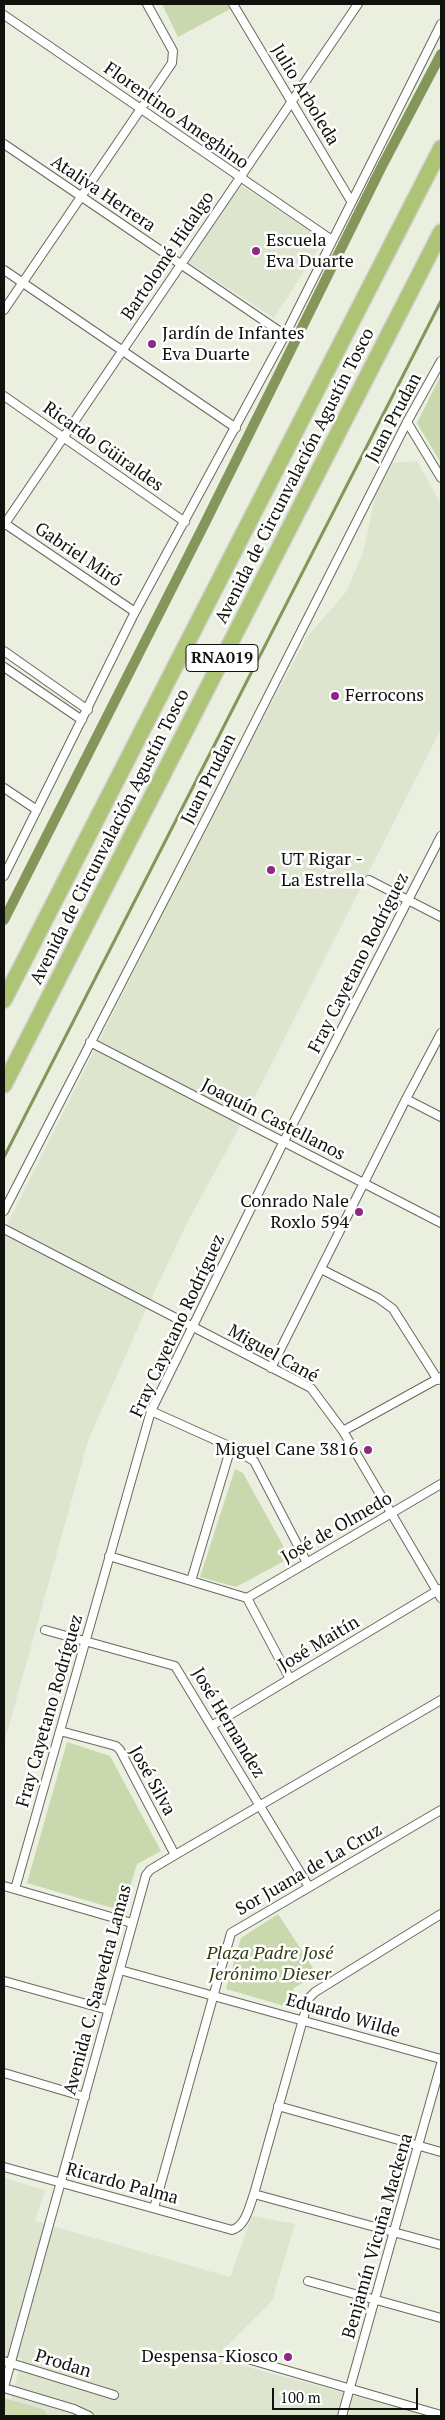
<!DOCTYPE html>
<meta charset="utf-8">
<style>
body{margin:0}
#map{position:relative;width:445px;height:2420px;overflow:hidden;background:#eaefe0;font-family:"PT Serif",serif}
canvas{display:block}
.frame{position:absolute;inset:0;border:5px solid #11120e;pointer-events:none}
.scale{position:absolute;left:272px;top:2388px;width:146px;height:22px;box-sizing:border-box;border:2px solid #11120e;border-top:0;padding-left:6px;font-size:15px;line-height:18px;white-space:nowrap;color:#11120e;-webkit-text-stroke:4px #fff;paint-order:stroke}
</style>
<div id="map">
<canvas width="445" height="2420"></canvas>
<div class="frame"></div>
<div class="scale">100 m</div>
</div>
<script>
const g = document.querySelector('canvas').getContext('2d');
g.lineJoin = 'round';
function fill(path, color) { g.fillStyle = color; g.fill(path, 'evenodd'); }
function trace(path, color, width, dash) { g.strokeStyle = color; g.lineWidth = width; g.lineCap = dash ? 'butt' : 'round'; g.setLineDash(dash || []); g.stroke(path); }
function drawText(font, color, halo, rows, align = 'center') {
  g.font = font + ' "PT Serif",serif'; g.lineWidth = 5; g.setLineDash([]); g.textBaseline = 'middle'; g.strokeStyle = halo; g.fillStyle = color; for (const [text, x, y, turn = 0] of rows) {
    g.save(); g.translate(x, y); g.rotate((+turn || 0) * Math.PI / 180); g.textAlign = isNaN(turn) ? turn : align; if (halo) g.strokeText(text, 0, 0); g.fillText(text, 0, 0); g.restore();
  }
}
const built = new Path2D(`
 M239 184 324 240 274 318 188 262Z
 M417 461 441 504V729L239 1128 187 1223 143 1316 88 1441 4 1744V1231L221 797 307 637 346 592 363 553 376 493 393 463Z
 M4 2178 45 2190 35 2221 230 2277 252 2216 295 2224 272 2301 215 2358 428 2416H6L22 2359 4 2354Z`);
const green = new Path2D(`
 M162 4H227L230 9 178 37Z
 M441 375V463L417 423Z
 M235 1469 243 1473 290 1558 236 1587 200 1577Z
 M67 1742 110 1756 161 1851 137 1864 123 1911 27 1883Z
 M278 1914 317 1974 294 1988 288 2007 226 1989 241 1938Z`);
const stream = new Path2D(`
 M4 1157 441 301`);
const canal = new Path2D(`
 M4 920 204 525 382 166 441 54`);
const street = new Path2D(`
 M233 4 351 201
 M4 15 332 240
 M4 144 285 335
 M4 270 236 428
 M4 310 172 63 173 51 147 4
 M4 396 185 522
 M407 422 441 478
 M4 523 135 612
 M4 525 358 4
 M4 651 88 710
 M4 667 82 720
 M4 788 37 810
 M4 876 135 612 285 335 441 24
 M369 880 441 917
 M90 1042 441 1223
 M406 1099 441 1117
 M4 1211 210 811 407 422 441 361
 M4 1229 311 1388 343 1431 441 1598
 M321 1269 378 1298 393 1309 438 1380
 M271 1368 406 1099 441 1033
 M151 1411 231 1447 254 1461 307 1563
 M343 1431 441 1377
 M109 1556 247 1598 290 1679
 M191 1581 231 1447
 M247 1598 441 1484
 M45 1630 175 1666 309 1887
 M213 1725 440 1589
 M60 1731 116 1746 120 1750 175 1855
 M4 1886 132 1923
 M15 1889 151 1411 283 1143 441 836
 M120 1970 441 2059
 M4 1981 108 2010
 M4 2073 85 2097
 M278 2106 441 2152
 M4 2167 232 2230C246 2226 249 2207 254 2194L309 1998 315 1992 441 1914
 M254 2194 441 2245
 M154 2208 231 1933 441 1810
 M308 2281 441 2318
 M244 2358 441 2415
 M4 2361 114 2395
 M4 2387 146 1875 150 1870 175 1855 441 1700
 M4 2388 74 2409 89 2416
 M342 2416 441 2064`);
const primary = new Path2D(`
 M4 2406 39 2416`);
const highway = new Path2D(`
 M4 1000 441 148
 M4 1085 441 232`);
const markers = [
 [256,251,5,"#912588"],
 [152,344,5,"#912588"],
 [335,696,5,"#912588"],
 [271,870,5,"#912588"],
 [359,1212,5,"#912588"],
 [368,1450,5,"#912588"],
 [288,2357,5,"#912588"]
];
const shields = [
 [222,658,72]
];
const shieldNames = [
 ["RNA019",222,658]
];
const streetNames = [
 ["Julio Arboleda",305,95,59],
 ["Florentino Ameghino",176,116,35],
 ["Ataliva Herrera",103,194,34],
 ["Bartolomé Hidalgo",168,256,-56],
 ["Juan Prudan",394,418,-62],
 ["Ricardo Güiraldes",103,447,35],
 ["Avenida de Circunvalación Agustín Tosco",295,476,-63],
 ["Gabriel Miró",78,555,34],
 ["Juan Prudan",209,779,-63],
 ["Avenida de Circunvalación Agustín Tosco",110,837,-63],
 ["Fray Cayetano Rodríguez",359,963,-63],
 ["Joaquín Castellanos",273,1120,27],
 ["Fray Cayetano Rodríguez",178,1326,-65],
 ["Miguel Cané",273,1354,29],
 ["José de Olmedo",337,1528,-30],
 ["José Maitín",319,1644,-31],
 ["Fray Cayetano Rodríguez",50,1711,-74],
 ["José Hernandez",228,1723,59],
 ["José Silva",152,1781,61],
 ["Sor Juana de La Cruz",309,1870,-30],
 ["Avenida C. Saavedra Lamas",98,1990,-75],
 ["Eduardo Wilde",343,2016,16],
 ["Ricardo Palma",122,2184,15],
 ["Benjamín Vicuña Mackena",378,2236,-74],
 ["Prodan",63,2364,17]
];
const poiNames = [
 ["Escuela",266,241],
 ["Eva Duarte",266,262],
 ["Jardín de Infantes",162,334],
 ["Eva Duarte",162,355],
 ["Ferrocons",345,696],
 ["UT Rigar -",281,860],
 ["La Estrella",281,881],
 ["Conrado Nale",349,1202,"right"],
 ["Roxlo 594",349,1223,"right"],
 ["Miguel Cane 3816",358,1450,"right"],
 ["Despensa-Kiosco",278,2357,"right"]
];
const parkNames = [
 ["Plaza Padre José",270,1954],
 ["Jerónimo Dieser",270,1975]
];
fill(built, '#dee5cf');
fill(green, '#cad8ad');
trace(stream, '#85965b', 3);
trace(canal, '#85965b', 10);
trace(street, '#676b5e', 10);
trace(primary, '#cfd0cf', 15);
trace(highway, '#cfd0cf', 18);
trace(street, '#fff', 8);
trace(primary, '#cedcac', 12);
trace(highway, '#aec475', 15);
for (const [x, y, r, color] of markers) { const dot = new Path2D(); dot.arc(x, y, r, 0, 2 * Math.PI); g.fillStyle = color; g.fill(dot); trace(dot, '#fff', 2); }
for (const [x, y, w] of shields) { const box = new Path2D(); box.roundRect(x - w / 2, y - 13.5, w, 27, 4); g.fillStyle = '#fff'; g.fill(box); trace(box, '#11120e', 1); }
drawText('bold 16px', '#11120e', null, shieldNames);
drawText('18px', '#11120e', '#fff', streetNames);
drawText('18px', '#11120e', '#fff', poiNames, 'left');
drawText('italic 18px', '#313c0e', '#fff', parkNames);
</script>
